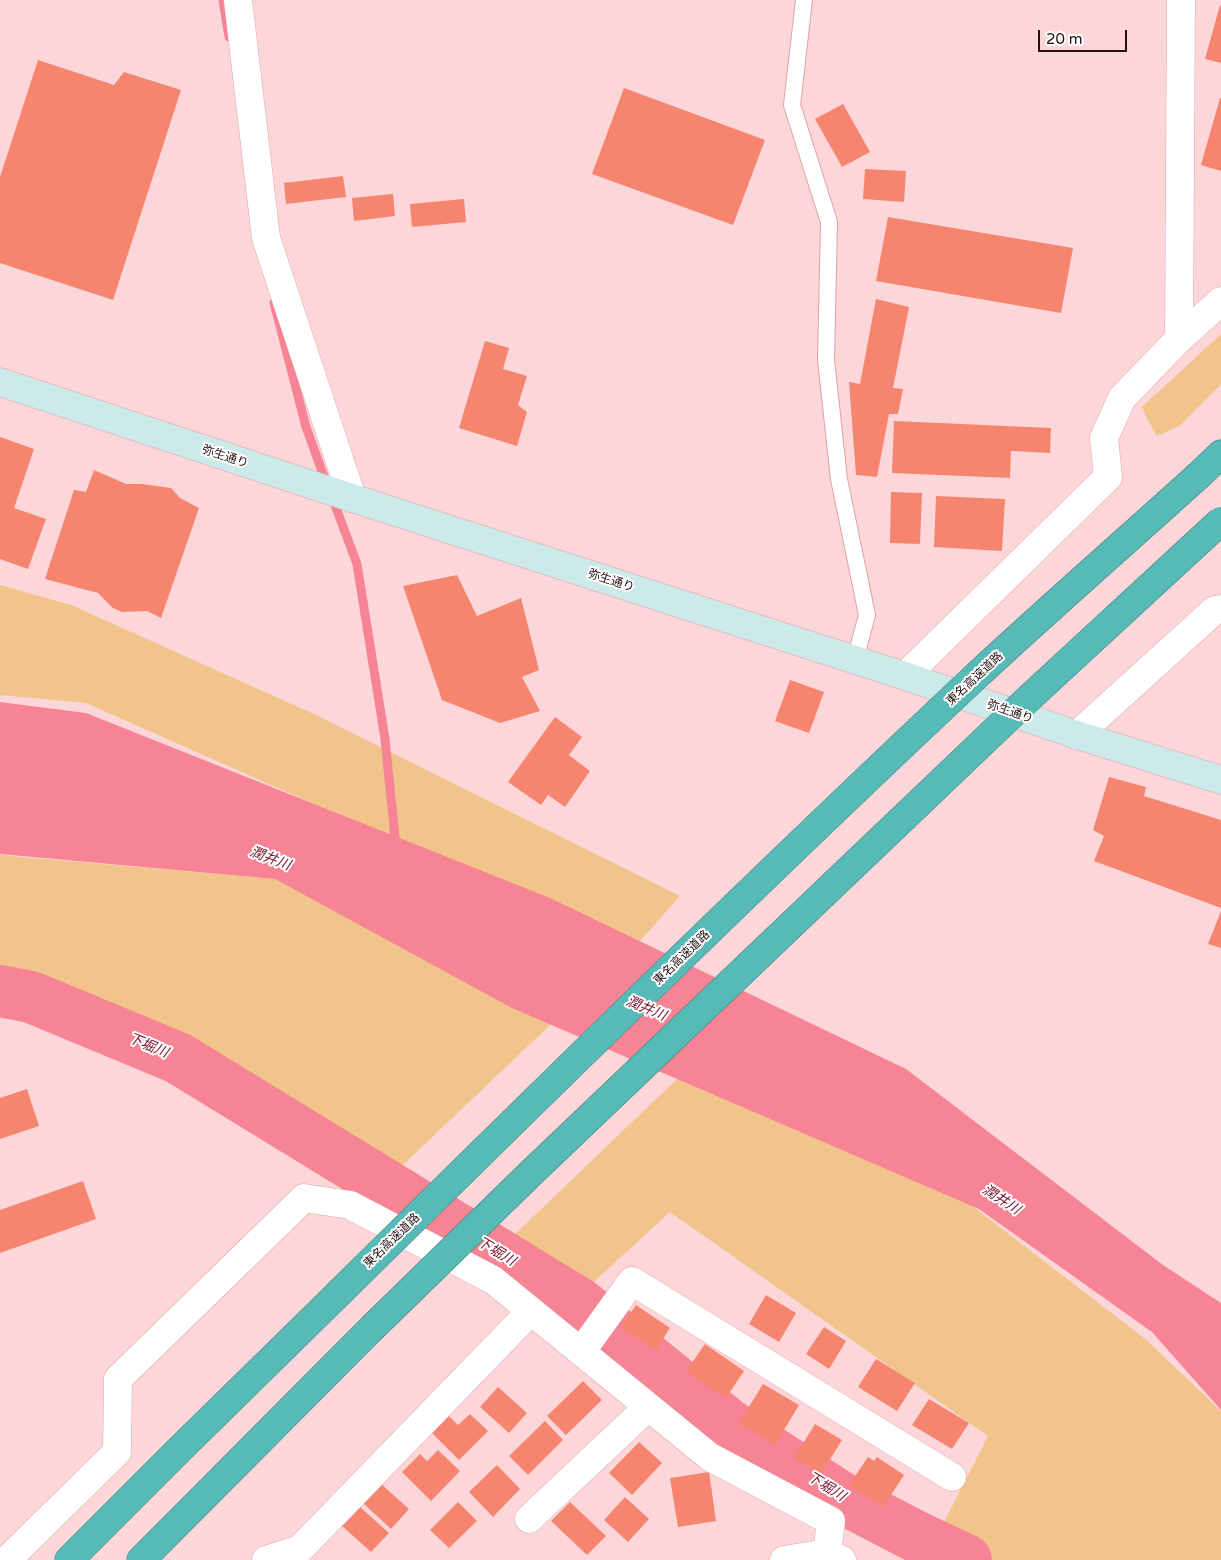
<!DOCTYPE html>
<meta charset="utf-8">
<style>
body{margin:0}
#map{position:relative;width:1221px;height:1560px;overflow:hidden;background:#fcd6d9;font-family:"Varela Round",sans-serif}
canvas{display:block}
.scale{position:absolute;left:1038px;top:30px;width:89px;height:22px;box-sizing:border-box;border:2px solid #230e10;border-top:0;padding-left:6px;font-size:15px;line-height:18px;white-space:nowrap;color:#230e10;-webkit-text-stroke:4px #fff;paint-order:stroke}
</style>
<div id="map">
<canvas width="1221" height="1560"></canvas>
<div class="scale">20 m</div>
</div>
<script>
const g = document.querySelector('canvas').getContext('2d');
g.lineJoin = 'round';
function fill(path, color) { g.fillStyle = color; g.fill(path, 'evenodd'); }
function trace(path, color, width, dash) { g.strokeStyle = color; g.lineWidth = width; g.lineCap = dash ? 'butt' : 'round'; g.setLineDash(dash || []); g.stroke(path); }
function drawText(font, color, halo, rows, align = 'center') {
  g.font = font + ' "Varela Round","Noto Sans JP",sans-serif'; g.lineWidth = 4; g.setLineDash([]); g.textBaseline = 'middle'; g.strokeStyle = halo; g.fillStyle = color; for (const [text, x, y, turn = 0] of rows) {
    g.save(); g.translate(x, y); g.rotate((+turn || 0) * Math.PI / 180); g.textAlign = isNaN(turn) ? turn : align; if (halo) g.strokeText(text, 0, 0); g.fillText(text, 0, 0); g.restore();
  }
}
const green = new Path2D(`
 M1221 334V384L1181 425 1157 436 1148 421 1142 407Z
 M0 585 71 605 316 715 680 896 640 941 296 796 86 703 0 695Z
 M0 855 275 879 551 1024 383 1184 198 1058 0 992Z
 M677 1079 971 1205 1144 1338 1221 1411V1560H993L937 1536 988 1436 670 1212 586 1289 511 1238Z`);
const water = new Path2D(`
 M0 702 86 713 550 898 906 1069 1163 1265 1221 1303V1410L1152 1332 979 1209 512 1008 275 879 0 854Z`);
const stream = new Path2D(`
 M223 0 229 37
 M274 303 306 427 327 485
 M332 497 357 564 385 739 396 847`);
const river = new Path2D(`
 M0 991 31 997 178 1058 580 1304 728 1424 842 1498 919 1538 966 1560`);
const building = new Path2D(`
 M1220 5 1221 6V63L1205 59Z
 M38 60 114 85 124 72 181 90 113 300 0 263V177Z
 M624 88 765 140 733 225 592 174Z
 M1220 98H1221V171L1201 165Z
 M843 104 870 152 842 167 815 119Z
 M865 169 906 171 904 202 863 199Z
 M343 176 346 197 286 204 284 183Z
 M393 194 395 216 354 221 352 198Z
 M464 199 466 222 412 227 410 204Z
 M888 217 1073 248 1061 313 876 281Z
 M876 299 909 307 893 388 903 389 898 414H889L877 477 856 475 849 382 860 384Z
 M485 341 509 348 503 369 527 376 518 405 527 412 517 446 459 428Z
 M894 421 1051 428 1050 453 1011 451 1010 478 892 473Z
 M0 437 34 449 14 508 46 519 28 569 0 559Z
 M94 470 126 484H142L171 488 180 498 199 508 161 618 147 611 122 612 113 608 98 593 45 579 74 490 86 492Z
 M891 492 922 493 920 544 890 543Z
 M936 496 1005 499 1002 551 934 547Z
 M457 575 477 616 521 598 539 670 522 677 540 711 500 723 442 700 403 586Z
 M790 680 824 692 809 733 775 721Z
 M555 717 582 737 569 755 590 771 565 807 548 795 541 805 508 782Z
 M1109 777 1146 787 1144 796 1221 820V908L1094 861 1104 836 1093 830Z
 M1221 911V948L1208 944Z
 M27 1089 39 1126 0 1139V1098Z
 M83 1181 96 1219 0 1253V1210Z
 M766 1295 796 1313 779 1342 749 1324Z
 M636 1305 670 1328 656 1350 621 1327Z
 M824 1327 846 1341 829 1369 806 1354Z
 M705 1344 744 1371 726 1398 686 1371Z
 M876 1359 915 1383 897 1411 858 1387Z
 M583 1381 602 1400 566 1435 547 1416Z
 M763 1384 799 1405 775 1445 739 1423Z
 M498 1387 527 1413 509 1433 480 1407Z
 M929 1399 969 1423 952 1449 912 1425Z
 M470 1414 488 1431 459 1460 431 1432 448 1415 458 1425Z
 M545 1421 563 1440 528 1475 509 1456Z
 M815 1424 842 1440 821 1474 794 1458Z
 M639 1442 662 1463 632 1495 609 1473Z
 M438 1450 460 1471 431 1501 402 1472 420 1454 427 1461Z
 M868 1457 874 1461 877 1457 904 1475 883 1507 849 1485Z
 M497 1465 520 1489 493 1517 469 1492Z
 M709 1472 716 1521 678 1527 670 1478Z
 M380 1483 409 1509 391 1529 363 1503Z
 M625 1497 649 1519 628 1542 604 1520Z
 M458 1502 477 1521 449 1548 430 1530Z
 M570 1502 606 1536 587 1555 551 1521Z
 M360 1507 389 1533 371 1552 342 1526Z`);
const lane = new Path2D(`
 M804 0 792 105 829 222 826 360 839 479 867 615 855 660`);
const street = new Path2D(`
 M238 0 266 238 352 498
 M1179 339 1181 0
 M905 676 1108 477 1104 438 1122 398 1179 339 1221 301
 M1077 735 1215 610 1221 609
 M581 1352 632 1281 952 1477
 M529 1519 648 1407
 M7 1560 117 1452 118 1379 304 1198 350 1205 493 1280 710 1457 831 1521 827 1553
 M266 1560 300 1549 531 1311
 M784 1560 827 1553 842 1560`);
const secondary = new Path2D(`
 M0 382 352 498 905 676 1077 735 1221 780`);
const highway = new Path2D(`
 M1199 475 1221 454
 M69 1560 179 1450 338 1294
 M141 1560 372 1328`);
const highwayBridge = new Path2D(`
 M338 1294C548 1087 758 881 973 679 1047 610 1124 543 1199 475
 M372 1328 530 1174 1027 700 1221 521`);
const streetNames = [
 ["弥生通り",225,457,18],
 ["弥生通り",611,581,18],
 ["東名高速道路",975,679,-43],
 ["弥生通り",1010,712,19],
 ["東名高速道路",682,958,-44],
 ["東名高速道路",392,1241,-44]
];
const waterNames = [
 ["潤井川",270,859,21],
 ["潤井川",646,1009,23],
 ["下堀川",148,1046,23],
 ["潤井川",1001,1200,33],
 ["下堀川",496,1252,31],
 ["下堀川",826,1487,32]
];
fill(green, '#f1c48b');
fill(water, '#f78494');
trace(stream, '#f78494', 9);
trace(river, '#f78494', 52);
fill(building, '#f5856f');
trace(lane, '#dfa2a8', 18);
trace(street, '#dfa2a8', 29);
trace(secondary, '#dfa2a8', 29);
trace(highway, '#447e7d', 29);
trace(lane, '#fff', 16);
trace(street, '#fff', 28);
trace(secondary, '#cceae9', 28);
trace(highway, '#56bab7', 28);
trace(highwayBridge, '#447e7d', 29, []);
trace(highwayBridge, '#56bab7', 28);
drawText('12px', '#230e10', '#fff', streetNames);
drawText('italic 14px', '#78102c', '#fff', waterNames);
</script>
